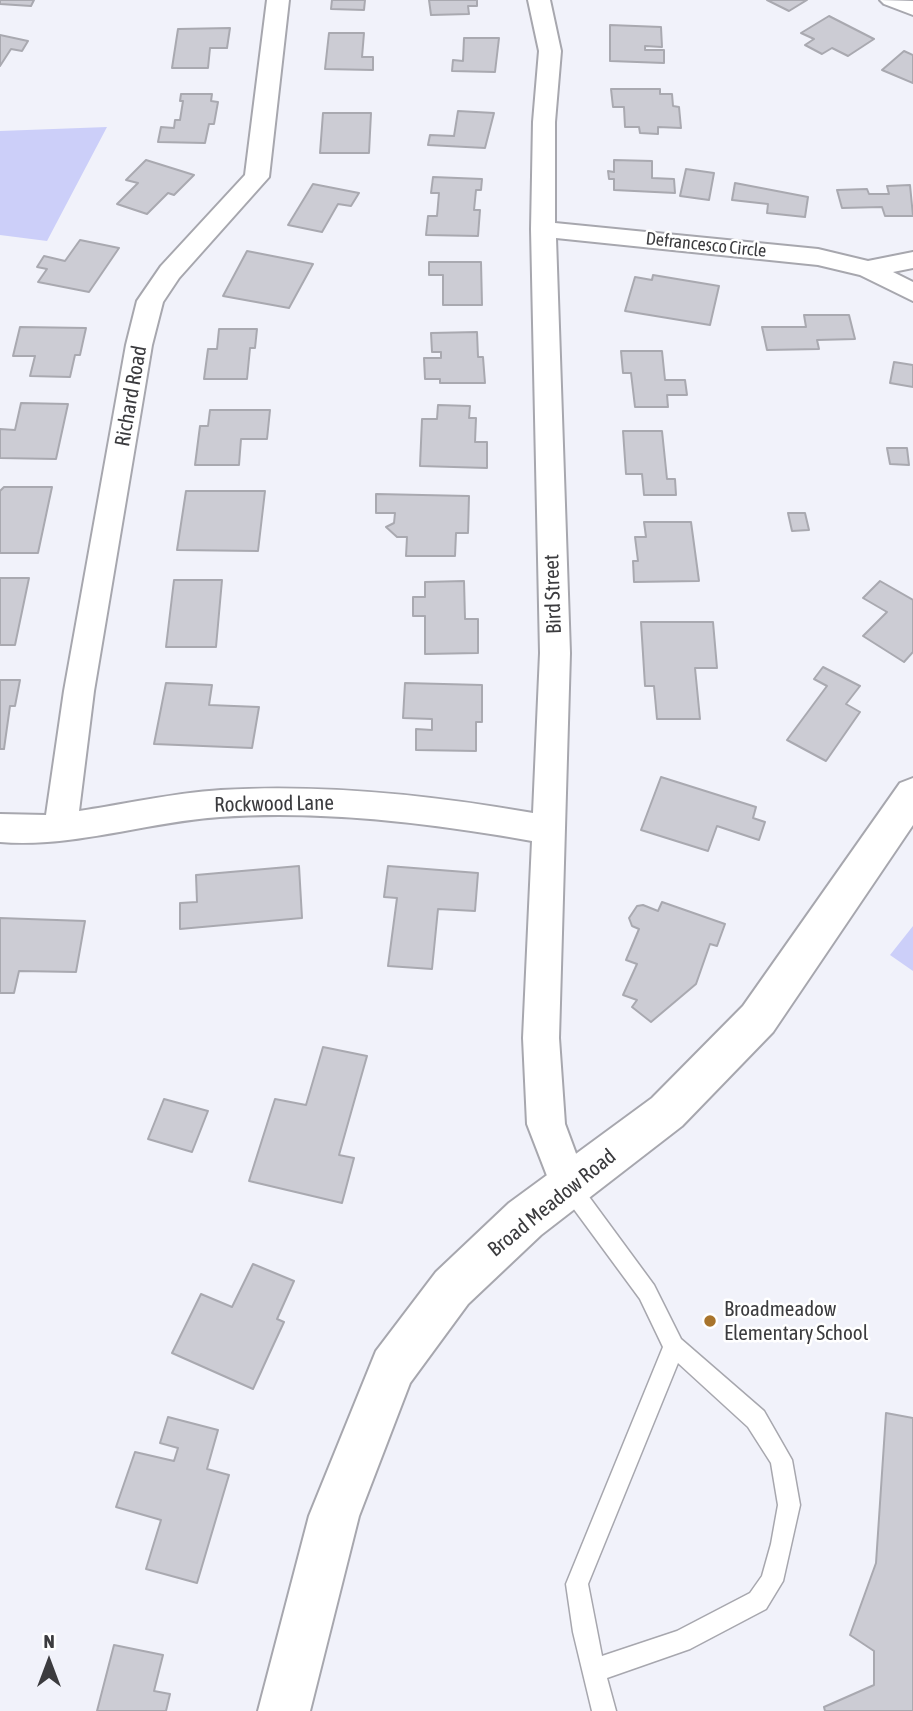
<!DOCTYPE html>
<style>
body{margin:0}
#map{position:relative;width:913px;height:1711px;overflow:hidden;background:#f1f2fa;font-family:"Asap Condensed",sans-serif}
canvas{display:block}
.north{position:absolute;left:14px;top:1627px;width:70px;height:70px;-webkit-text-stroke:5px #fff;paint-order:stroke;rotate:0deg;font-size:19px;font-weight:700;line-height:28px;text-align:center;color:#3b3b3e}
.north::after{content:'';display:block;margin:auto;width:24px;height:32px;background:#3b3b3e;clip-path:polygon(50% 0,100% 100%,50% 72%,0 100%)}
</style>
<div id="map">
<canvas width="913" height="1711"></canvas>
<div class="north">N</div>
</div>
<script>
const g = document.querySelector('canvas').getContext('2d');
g.lineJoin = 'round';
function fill(path, color) { g.fillStyle = color; g.fill(path, 'evenodd'); }
function trace(path, color, width, dash) { g.strokeStyle = color; g.lineWidth = width; g.lineCap = dash ? 'butt' : 'round'; g.setLineDash(dash || []); g.stroke(path); }
function drawText(font, color, halo, rows, align = 'center') {
  g.font = font + ' "Asap Condensed",sans-serif'; g.lineWidth = 5; g.setLineDash([]); g.textBaseline = 'middle'; g.strokeStyle = halo; g.fillStyle = color; for (const [text, x, y, turn = 0] of rows) {
    g.save(); g.translate(x, y); g.rotate((+turn || 0) * Math.PI / 180); g.textAlign = isNaN(turn) ? turn : align; if (halo) g.strokeText(text, 0, 0); g.fillText(text, 0, 0); g.restore();
  }
}
const green = new Path2D(`
 M107 127 47 241 0 235V131Z
 M913 926V971L890 955Z`);
const building = new Path2D(`
 M0 0H34L31 6 0 4Z
 M332 0H365L364 10 331 9Z
 M429 0H477V6H468L469 14 431 15Z
 M767 0H807L789 11Z
 M829 16 874 39 848 56 832 48 822 54 805 45 814 39 801 33Z
 M610 25 661 27 662 47 645 46V50H664V63L610 61Z
 M230 28 227 48H210L208 68H172L178 29Z
 M329 33H364L362 57H373V70L325 69Z
 M0 35 28 41 22 51 11 49 0 66Z
 M464 38H499L495 72 452 71 453 60 463 61Z
 M904 51 913 55V83L882 70Z
 M611 89H660V94H672L673 106 679 107 681 128 658 127V134L640 133 639 127H625L624 107H613Z
 M181 94H212L211 101 218 102 214 124H209L205 143 158 142 161 127 174 128 175 120H180L183 101H180Z
 M458 111 494 113 485 148 428 145 430 135 454 136Z
 M323 113H371L369 153H320Z
 M146 160 194 175 174 195 168 193 147 214 117 204 138 183 126 180Z
 M614 160 652 161V178L674 179 675 193 614 190V179H609L608 171 614 172Z
 M686 169 714 173 709 200 680 196Z
 M433 177 482 179 481 190H476L474 210H480L478 236 426 235 428 216H437L439 193H431Z
 M735 183 808 197 805 217 767 213 768 204 732 200Z
 M313 184 359 193 351 206 338 204 322 232 288 225Z
 M910 185 913 216H885L882 207 842 208 837 190 867 189 869 194H889L887 186Z
 M80 240 119 248 89 292 38 282 47 269 37 267 44 256 65 261Z
 M247 251 313 264 289 308 223 296Z
 M429 262H481L482 305H443V275H429Z
 M653 275 719 286 710 325 625 311 635 277 652 280Z
 M804 315H849L855 339 817 340 819 349 767 350 762 327H806Z
 M20 327 86 328 80 355H75L70 377 30 376 35 356H13Z
 M219 329H257L255 348H250L247 379H204L208 349H217Z
 M477 332 478 357H483L485 383H440V379H425L424 358H441V352H432L431 333Z
 M621 351H662L665 380H685L687 395H667L668 407H635L631 373H623Z
 M894 362 913 365V387L890 383Z
 M21 403 68 404 56 459 0 458V429L15 430Z
 M438 405 470 406 469 418H476L475 442H487V468L420 466 422 419H437Z
 M210 410H270L267 439H241L239 465H195L200 426H208Z
 M623 431H662L667 479H675L676 495H644L642 474H626Z
 M887 448H907L909 465 890 464Z
 M4 487H52L38 553H0V491Z
 M186 491H265L258 551 177 550Z
 M376 494 469 496 468 533H456L455 556H406L407 537H397L386 527 394 523 395 513H376Z
 M788 513H805L809 530 792 531Z
 M644 522H691L699 581 634 582 633 561H638L635 537H646Z
 M0 578H29L15 645H0Z
 M174 580H222L216 647H166Z
 M464 581 465 619H478V653L425 654V616H413V597H425V582Z
 M880 581 913 600V652L904 662 863 636 887 612 863 598Z
 M641 622H713L717 668H695L700 719H657L654 686H645Z
 M823 667 860 686 846 704 860 712 826 761 787 740 827 686 814 679Z
 M0 680H20L15 706H10L4 749H0Z
 M166 683 212 685 209 705 259 707 252 748 154 744Z
 M405 683 482 685V722H476V751L416 750V729L432 730V719L403 718Z
 M661 777 756 807 753 818 765 822 759 840 717 826 708 851 641 830Z
 M299 866 302 918 180 929V903L197 902 196 875Z
 M388 866 478 873 475 911 438 909 432 969 388 966 397 898 384 897Z
 M662 902 725 924 717 946 710 944 696 984 651 1022 632 1007 637 1000 623 995 637 964 626 960 639 929 632 926 629 918 637 906 643 905 658 911Z
 M0 918 85 921 76 972 19 971 14 993H0Z
 M323 1047 367 1056 339 1155 354 1158 342 1203 249 1181 275 1099 306 1105Z
 M164 1099 208 1111 192 1152 148 1139Z
 M253 1264 294 1281 277 1319 284 1322 253 1389 172 1353 201 1294 232 1307Z
 M886 1413 913 1418V1711H825L824 1707 874 1685V1651L850 1635 876 1563Z
 M168 1417 218 1430 207 1469 229 1475 197 1583 146 1569 161 1520 116 1507 135 1452 174 1461 178 1448 160 1443Z
 M114 1645 163 1655 154 1691 170 1694 166 1711H97Z`);
const service = new Path2D(`
 M569 1176 576 1179 654 1285 681 1339 764 1411 792 1460 800 1505 783 1581 766 1609 690 1649 607 1678 616 1711H592L573 1632 566 1584 663 1347 640 1299 562 1193 559 1186 562 1179ZM678 1363 748 1427 771 1463 778 1505 771 1544 762 1576 750 1593 677 1631 602 1656 588 1584Z`);
const minor = new Path2D(`
 M267 0H289L269 177 179 278 163 302 152 345 94 691 79 811C126 804 173 793 221 790 325 784 430 795 533 813L540 653 531 229 533 122 539 51 528 0H550L561 51 555 122V223L818 249 868 261 913 252V268L893 272 913 282V301L860 275 818 265 556 238 570 653 559 1038 565 1124 588 1186 582 1199 569 1205 556 1199 527 1124 523 1038 532 841C429 823 324 810 220 817 145 822 74 848 0 842V814L46 815 64 691 126 345 137 301 161 266 245 175Z
 M880 0 913 1V15L884 4Z`);
const tertiary = new Path2D(`
 M913 778V825L773 1032 682 1126 541 1235 468 1304 410 1383 359 1516 310 1711H258L309 1516 376 1351 436 1272 509 1203 652 1098 743 1006 900 783Z`);
const markers = [
 [710,1321,7,"#a8742c"]
];
const farStreetnames = [
 ["Defrancesco Circle",706,245,6]
];
const streetNames = [
 ["Richard Road",131,396,-80],
 ["Bird Street",553,594,-92],
 ["Rockwood Lane",274,804,-1],
 ["Broad Meadow Road",552,1203,-39]
];
const poiNames = [
 ["Broadmeadow",724,1309],
 ["Elementary School",724,1333]
];
fill(green, '#cccff9');
fill(building, '#ccccd4');
trace(building, '#a9a9b0', 2);
trace(service, '#a7a7ae', 3);
trace(minor, '#a7a7ae', 4);
trace(tertiary, '#a7a7ae', 4);
fill(service, '#fff');
fill(minor, '#fff');
fill(tertiary, '#fff');
for (const [x, y, r, color] of markers) { const dot = new Path2D(); dot.arc(x, y, r, 0, 2 * Math.PI); g.fillStyle = color; g.fill(dot); trace(dot, '#fff', 2.5); }
drawText('18px', '#3b3b3e', '#fff', farStreetnames);
drawText('21px', '#3b3b3e', '#fff', streetNames);
drawText('21px', '#3b3b3e', '#fff', poiNames, 'left');
</script>
